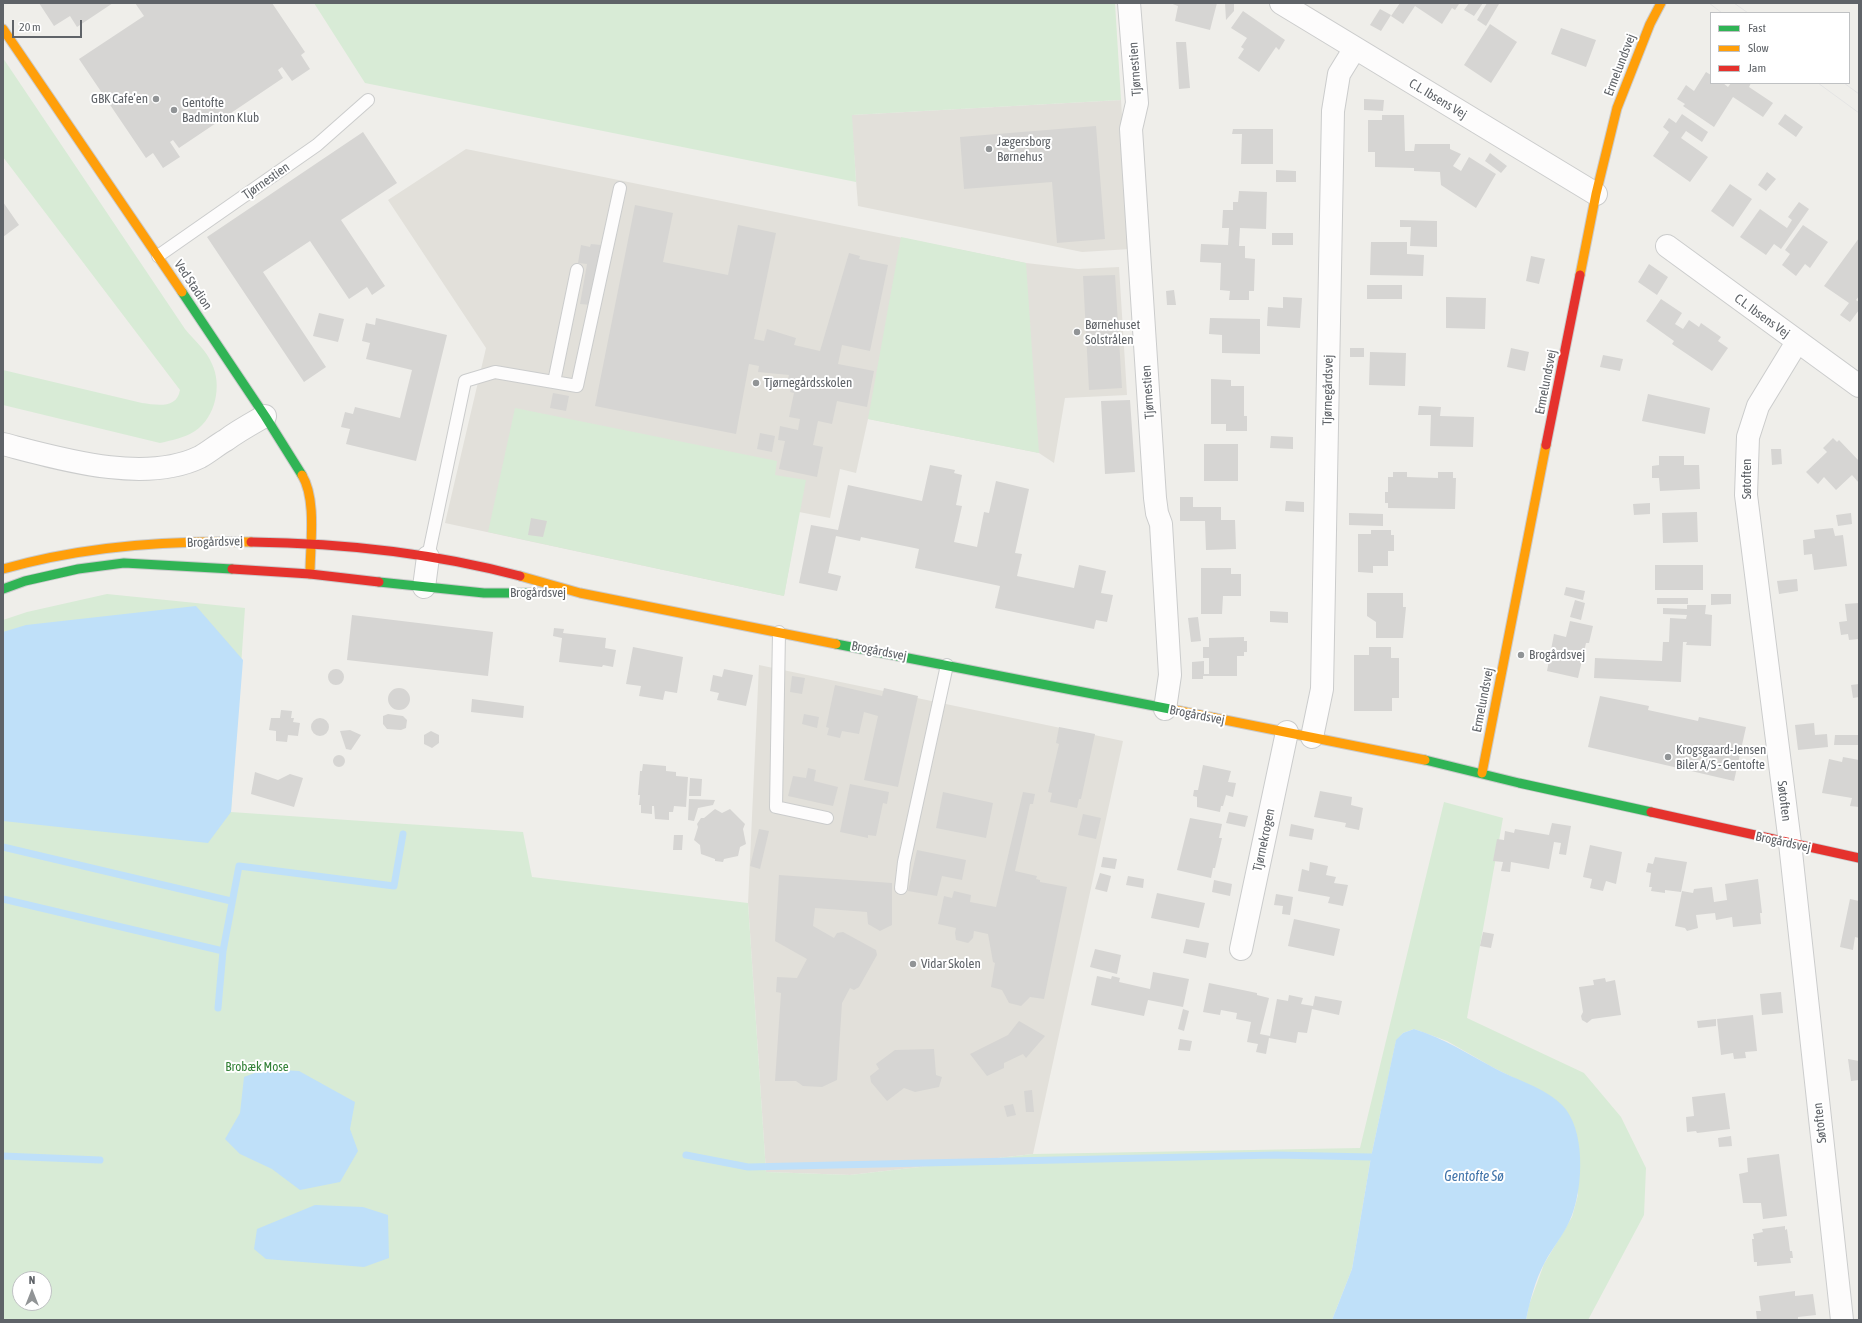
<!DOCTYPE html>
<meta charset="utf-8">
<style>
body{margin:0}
#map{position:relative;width:1862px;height:1323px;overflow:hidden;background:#efeeea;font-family:"Asap Condensed",sans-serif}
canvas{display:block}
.frame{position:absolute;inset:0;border:4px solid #5f6368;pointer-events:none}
.legend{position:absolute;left:1710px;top:12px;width:140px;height:72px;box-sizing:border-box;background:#fff;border:1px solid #bfc1c3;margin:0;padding:5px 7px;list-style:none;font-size:12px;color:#5f6368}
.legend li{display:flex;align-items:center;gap:8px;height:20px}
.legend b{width:20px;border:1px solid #bfc1c3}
.north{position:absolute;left:12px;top:1271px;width:40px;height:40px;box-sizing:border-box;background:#fff;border:1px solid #bfc1c3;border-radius:50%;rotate:0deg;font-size:11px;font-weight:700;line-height:16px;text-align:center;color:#5f6368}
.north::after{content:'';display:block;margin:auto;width:14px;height:18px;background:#919496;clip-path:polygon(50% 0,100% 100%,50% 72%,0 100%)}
.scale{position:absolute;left:12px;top:20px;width:70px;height:18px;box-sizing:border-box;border:2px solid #5f6368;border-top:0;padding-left:5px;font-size:12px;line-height:14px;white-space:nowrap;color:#5f6368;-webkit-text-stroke:3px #fff;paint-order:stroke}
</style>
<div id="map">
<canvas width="1862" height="1323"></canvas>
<div class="frame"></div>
<ul class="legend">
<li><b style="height:5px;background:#30b455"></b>Fast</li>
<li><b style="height:5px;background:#ff9f0a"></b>Slow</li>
<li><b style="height:5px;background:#e5322d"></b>Jam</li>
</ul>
<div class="north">N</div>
<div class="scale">20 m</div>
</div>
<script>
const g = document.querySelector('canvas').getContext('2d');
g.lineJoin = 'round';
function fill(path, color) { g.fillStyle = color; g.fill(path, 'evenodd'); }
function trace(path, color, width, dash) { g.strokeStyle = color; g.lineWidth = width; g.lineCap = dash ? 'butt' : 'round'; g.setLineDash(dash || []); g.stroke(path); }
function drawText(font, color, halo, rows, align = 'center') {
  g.font = font + ' "Asap Condensed",sans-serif'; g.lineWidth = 4; g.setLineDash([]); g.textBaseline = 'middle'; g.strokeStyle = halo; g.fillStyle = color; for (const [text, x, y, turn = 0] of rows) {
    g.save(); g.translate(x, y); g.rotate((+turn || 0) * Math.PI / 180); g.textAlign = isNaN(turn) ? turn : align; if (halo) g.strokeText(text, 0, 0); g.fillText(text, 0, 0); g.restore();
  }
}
const education = new Path2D(`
 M1121 100 1130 249 1082 252 858 206 851 115Z
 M466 149 1026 263 1078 269 1119 267 1127 395 1065 398 1054 463 1039 453 868 419 856 473 840 469 830 518 799 512 784 596 445 523 486 348 388 200Z
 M759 665 1123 741 1033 1154 850 1175 766 1172 748 903Z`);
const green = new Path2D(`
 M314 3H1115L1121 100 852 115 856 182 365 83Z
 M3 58 185 329C194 340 207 351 212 364 222 385 216 417 195 431 184 438 173 440 160 443L3 405V370L142 403C157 405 177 409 180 390L3 157Z
 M901 237 1026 263 1039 453 868 419Z
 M515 408 777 461 775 475 806 480 784 596 488 532Z
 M107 594 245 608 231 812 523 832 532 877 748 903 766 1172 850 1175 1033 1154 1360 1148 1444 802 1503 818 1467 1018 1584 1073 1621 1117 1646 1168 1644 1215 1588 1320H1526L1529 1305 1544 1264 1572 1217 1578 1195 1561 1105 1548 1095 1494 1068 1447 1041 1414 1029 1403 1033 1396 1041 1371 1157 1352 1269 1332 1320H3V620L27 612ZM20 1279H44V1303H20Z`);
const water = new Path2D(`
 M196 606 243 660 231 812 208 843 3 821V632L26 625Z
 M1414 1029C1444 1038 1468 1054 1496 1069 1517 1080 1545 1088 1562 1105 1586 1129 1583 1186 1572 1215 1566 1232 1553 1247 1545 1262 1535 1280 1530 1301 1526 1320H1332L1352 1269 1371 1157 1396 1040 1403 1033Z
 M265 1069 299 1071 355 1102 350 1129 358 1151 340 1182 300 1190 272 1169 240 1154 225 1139 240 1113 244 1077Z
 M315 1205 363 1207 388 1215 389 1258 364 1267 266 1259 254 1249 257 1229Z`);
const stream = new Path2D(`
 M3 847 231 901
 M3 899 223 951
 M218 1008 223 951 239 866 394 886 403 834
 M686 1155 748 1167 1276 1155 1371 1157
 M3 1156 100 1160`);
const building = new Path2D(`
 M39 3H113L77 27 70 16 54 26Z
 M135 3H272L305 52 301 55 310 69 292 81 282 67 278 70 283 78 179 148 173 140 170 142 180 157 163 168 153 153 146 158 79 59 144 16Z
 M1170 3H1217L1210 30 1175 21 1178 6Z
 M1225 3H1234V11L1226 20Z
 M1400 3 1415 4H1459L1455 10 1452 8 1442 24 1415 6 1403 24 1391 16Z
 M1469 3H1483L1474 16 1464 10Z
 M1487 3 1499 4 1486 26 1477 20Z
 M1380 9 1391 15 1381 31 1370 25Z
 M1243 11 1285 40 1279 50 1276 47 1259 72 1238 58 1244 49 1241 47 1247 38 1231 28Z
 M1490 24 1517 42 1491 83 1464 65Z
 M1561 28 1596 40 1586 67 1551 54Z
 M1176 42H1186L1190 88 1179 89Z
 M1706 72 1711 75V83H1723L1728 87 1731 83H1751L1749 87 1773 103 1763 117 1733 97 1714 127 1683 106 1685 104 1677 99 1686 85 1694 91Z
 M1364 99 1384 100 1383 111 1364 110Z
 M1682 114 1708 132 1702 142 1686 131 1681 138 1708 157 1690 182 1653 156 1669 132 1663 127 1669 118 1676 123Z
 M1785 114 1803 127 1796 137 1778 124Z
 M1382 115H1404L1405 151H1414L1415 144H1450V149L1461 154 1453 166 1461 171 1469 157 1496 174 1476 208 1441 185 1440 172 1414 171V168L1375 167V152H1368V120H1382Z
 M1096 126 1105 239 1057 243 1052 182 964 189 960 137Z
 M1233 129H1273V164H1241L1242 134H1232Z
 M363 132 397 183 341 220 385 286 372 295 367 287 349 299 310 241 263 272 326 367 304 382 207 237Z
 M1490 153 1507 166 1501 173 1485 161Z
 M1276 170 1296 171V182H1276Z
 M1767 172 1776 179 1766 191 1758 185Z
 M1730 184 1752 199 1733 227 1711 211Z
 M1239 191 1267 192 1266 229 1240 228 1239 246H1245V258L1255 259 1254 291H1249V300H1229L1230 291 1220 290 1221 263 1200 262 1201 244 1228 245 1229 228H1222L1223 210H1233V202H1238Z
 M3 202 19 225 3 237Z
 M1799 202 1809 209 1781 249 1774 244 1766 255 1740 237 1760 209 1787 228 1792 220 1788 217Z
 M635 205 673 213 663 262 728 275 738 225 776 233 754 339 764 341 767 329 796 338 794 345 820 351 849 253 860 256 859 259 888 265 870 351 842 345 838 364 874 371 867 407 837 401 832 424 818 421 813 445 823 447 817 477 779 469 785 441 778 440 780 426 798 430 800 419 789 417 794 393 790 392 791 388 786 387 789 375 758 372 759 366 749 364 736 434 595 406Z
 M1400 220 1437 221V247L1410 246 1411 227H1400Z
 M1803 225 1828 242 1810 268 1805 264 1796 276 1782 265 1790 254 1785 250Z
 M1272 233H1293V245H1272Z
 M1859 238V296L1856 300 1859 302V310L1850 322 1840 315 1849 303 1824 286Z
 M1371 242H1407V254L1424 255 1423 276 1370 275Z
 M591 244 601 245 591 305 580 304 587 264 578 263 581 245 590 247Z
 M1531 256 1545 259 1539 284 1526 281Z
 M1649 264 1668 277 1657 295 1638 282Z
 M1115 275 1122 388 1089 390 1083 276Z
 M1367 285H1402V299H1367Z
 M1174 290 1176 305H1167L1166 291Z
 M1283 297 1302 298 1300 328 1267 326 1268 307 1283 308Z
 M1446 297 1486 298 1485 329 1446 328Z
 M1661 299 1682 313 1675 324 1683 329 1689 320 1699 327 1701 323 1721 337 1718 341 1728 348 1712 371 1672 344 1674 341 1646 321Z
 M319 313 344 319 338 342 313 336Z
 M376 318 447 335 416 461 346 444 350 429 341 427 345 412 353 414 355 407 400 418 412 370 366 359 370 343 362 341 366 323 375 325Z
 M1210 318 1260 319V354L1222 353V335L1209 334Z
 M1350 348H1364V357H1350Z
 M1511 348 1529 352 1525 371 1507 367Z
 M1370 352 1406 353 1405 386 1369 385Z
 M1603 355 1623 359 1620 371 1600 367Z
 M1211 379 1231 380V386H1244V416H1247V431H1226V424H1211Z
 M553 393 569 396 566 411 550 408Z
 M1648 394 1710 408 1705 434 1642 421Z
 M1130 400 1135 472 1105 474 1101 401Z
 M1419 406 1441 407 1440 416 1474 417 1473 447 1430 446 1431 415H1418Z
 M760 433 775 436 772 452 757 449Z
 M1271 436 1293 437V449L1270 448Z
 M1833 438 1837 442 1839 440 1859 461V483L1852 475 1836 490 1824 477 1818 484 1806 472 1827 452 1823 448Z
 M1204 444H1238V481H1204Z
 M1771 449H1781L1782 464 1772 465Z
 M1659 456H1684V465H1699L1700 489 1660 491 1659 478H1652V466L1659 465Z
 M930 465 955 470 954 473 962 475 956 505 962 506 954 542 977 547 984 512 989 513 996 481 1029 489 1015 553 1022 554 1017 576 1074 588 1079 565 1106 571 1101 593 1113 595 1107 622 1096 620 1094 629 995 608 1000 586 915 568 919 549 861 537 860 541 836 536 828 573 841 576 837 591 799 583 811 525 838 530 848 485 922 501Z
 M1393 472H1407V477L1438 478V472H1453V478H1456L1455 509 1388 508V503H1385V492H1388V477H1393Z
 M1180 497H1193V507H1221V520H1235L1236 549 1206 550 1205 521H1180Z
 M1286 501 1304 502V512L1285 511Z
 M1650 503V514L1634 515 1633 504Z
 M1697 512 1698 542 1663 543 1662 513Z
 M1349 513 1383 514V526L1349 525Z
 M1851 513 1852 524 1838 526 1836 515Z
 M531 518 547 521 543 537 528 535Z
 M1833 528 1835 536 1843 535 1847 566 1814 570 1812 554 1804 555 1803 540 1815 538 1814 530Z
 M1371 530H1391V535H1394V551H1388V566H1373V573L1358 572V534H1371Z
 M1655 565H1703V590H1655Z
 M1201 568H1231V574H1241V596H1223L1222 614H1201Z
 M1797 579 1798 591 1779 594 1777 581Z
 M1566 587 1585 591 1583 600 1564 595Z
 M1367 593H1403V607H1406L1403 638H1376V622L1367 616Z
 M1711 594H1731V604L1711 605Z
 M1657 598H1688V604H1657Z
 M1575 600 1585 603 1581 620 1570 617Z
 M1859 603V639L1849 640 1848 634 1841 635 1839 622 1847 621 1845 604Z
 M1687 605H1706L1705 614 1712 615 1711 646 1686 645 1687 642H1683L1681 682 1594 678 1595 658 1662 661 1663 642H1669L1670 618 1686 619 1687 615 1663 614V608L1687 609Z
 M1270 611 1288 612V623L1270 622Z
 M352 615 493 632 488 676 347 660Z
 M1198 617 1201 641 1191 642 1188 618Z
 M1570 621 1593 626 1589 643H1586L1578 678 1547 671 1554 634 1566 637Z
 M554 628 564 629 563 633 606 638 605 648 616 650 613 667 603 665 602 667 559 662 562 638 553 636Z
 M1244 637V641H1247V652H1244V656H1237V676H1203V679H1192V662L1204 661V674H1209V658H1203V647H1209V638Z
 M633 647 683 657 677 693 665 691 663 700 639 696 641 686 626 684Z
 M1369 647H1391V658H1399V698H1392V711H1354V655H1369Z
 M724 669 753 675 746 706 717 700 719 693 710 691 713 675 722 677Z
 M328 677a8 8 0 1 1 16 0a8 8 0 1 1-16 0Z
 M792 676 805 678 802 694 790 692Z
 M1859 684V697L1853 698 1851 685Z
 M835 685 882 696 884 688 918 696 898 787 864 780 878 716 864 712 859 734 842 731 840 738 827 735 829 728 826 727Z
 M388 699a11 11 0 1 1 22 0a11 11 0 1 1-22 0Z
 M1600 696 1649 706 1648 710 1698 721 1699 717 1746 727 1734 781 1588 747Z
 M472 699 524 706 523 718 471 712Z
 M281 710 292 711 291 718H294L293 722 300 723 298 736 288 735 287 742 276 741V731L269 730 271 718H280Z
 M388 714 403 716 407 720 406 728 401 730 387 729 383 724V716Z
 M804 714 819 717 817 728 802 724Z
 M311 727a9 9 0 1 1 18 0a9 9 0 1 1-18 0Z
 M1814 723 1815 735 1827 734 1828 747 1798 750 1795 725Z
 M1059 727 1095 734 1081 799H1079L1077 808 1050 802 1052 793 1048 792 1059 744 1056 743Z
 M350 730 361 735 351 750 346 749 340 731Z
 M431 731 439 735V743L432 748 424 744V735Z
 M1835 735H1859V745H1834Z
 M333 761a6 6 0 1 1 12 0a6 6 0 1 1-12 0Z
 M1843 757 1859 760V807L1850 806 1852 798 1822 793 1829 759 1842 762Z
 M643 764 666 766V771L676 772V776L688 777 686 807 674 806 673 812H669V820L655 819 654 806H652V814L641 813V805H639L640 795H638L640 771H642Z
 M1203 765 1231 771 1228 782 1236 783 1233 797 1226 795 1223 806H1221L1220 812 1197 807V797L1193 796 1194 790H1198Z
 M808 768 816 770 814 781 838 787 833 806 788 796 793 776 806 778Z
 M255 772 278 780 290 774 303 778 294 807 251 794Z
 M690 778 702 779 701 796H689Z
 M850 784 889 792 887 804 883 803 876 836 868 835V838L840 832Z
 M1320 791 1352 797 1351 805 1363 808 1359 830 1345 827 1346 823 1314 817Z
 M943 792 993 803 986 838 936 828Z
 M1023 792 1035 794 1033 804H1030L1015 871 1037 876 1036 879 1040 880V882L1067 887 1044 999 1030 997 1021 1006 1009 1003 1002 990 991 987 995 963 993 962 988 934 974 931 973 938 968 943 956 940 955 933 956 928 938 924 944 896 952 898 954 891 971 895 970 902 996 907Z
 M689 799 715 800 713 805 698 808 694 821 688 820Z
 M715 809 722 813 730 809 745 824 743 829 746 844 740 847 738 856 724 859 723 862 715 861V859L701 854 700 845 694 840 698 827 697 824 701 818H704Z
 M1229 812 1248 816 1245 827 1226 823Z
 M1083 814 1101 818 1096 839 1078 835Z
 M1190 818 1222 824 1219 838H1222L1215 868H1213L1211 878 1177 870Z
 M1552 823 1571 826 1566 855 1559 854 1561 843 1554 842 1549 869 1511 862 1510 872 1501 871 1503 862 1493 861 1497 839 1504 840 1505 831 1514 833 1515 829 1549 835Z
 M1291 824 1314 829 1312 840 1289 836Z
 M759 829 769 831 760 869 750 866Z
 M674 835H683L682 850H673Z
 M1590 845 1622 852 1616 884 1606 881 1603 891 1590 888 1592 879 1583 877Z
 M917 850 966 860 962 880 942 876 937 896 908 891Z
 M1103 857 1117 859 1115 869 1101 867Z
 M1655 857 1687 862 1681 892 1665 890V893L1651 891 1652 887H1649L1651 873 1646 872 1648 863 1653 864Z
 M1310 862 1328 866 1326 875 1336 877 1334 883 1348 885 1343 906 1328 903 1330 897 1298 891 1302 869 1309 871Z
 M1100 873 1111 876 1107 892 1095 889Z
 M779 875 892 883V925L880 931 868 924 867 912 815 908 813 926 834 938 837 933 843 932 876 950 877 955 859 987 854 990 850 988 842 1003 837 1080 822 1087 803 1086 796 1081H775L781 993 776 992 777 977 797 978 807 959 775 941Z
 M1128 876 1144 879 1143 888 1126 885Z
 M1758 879 1762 913H1760L1761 924 1733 927 1732 917 1716 920 1715 913 1696 915 1698 928 1687 931 1685 928 1675 926 1682 891 1693 893 1694 889 1712 887 1714 902 1727 900 1725 884Z
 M1214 880 1232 884 1230 896 1212 892Z
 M1157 893 1205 903 1199 928 1151 918Z
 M1276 894 1293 897 1290 915 1282 914 1283 906 1274 905Z
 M1850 899 1859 901V938L1855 937 1853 950 1840 947Z
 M1294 919 1340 929 1334 956 1288 946Z
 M1483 932 1494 934 1491 948 1480 946Z
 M1186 939 1209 943 1206 958 1183 953Z
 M1095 949 1121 955 1117 974 1090 967Z
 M1153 972 1189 979 1183 1007 1148 1000 1144 1016 1091 1005 1097 976 1111 979 1112 976 1120 978 1119 982 1150 989Z
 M1605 978 1606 982 1615 980 1621 1015 1592 1019 1587 1023 1582 1020 1581 1016 1583 1012 1579 987 1594 985 1593 980Z
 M1209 983 1257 993V995L1269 998 1260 1034 1270 1036 1277 999 1288 1001 1289 995 1303 998 1301 1004 1313 1006 1315 996 1342 1001 1339 1015 1312 1009 1307 1033 1298 1032 1296 1043 1269 1038 1266 1054 1256 1052 1258 1044 1247 1042 1251 1022 1236 1019 1237 1013 1221 1010 1220 1015 1203 1012Z
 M1781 992 1783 1013 1762 1015 1760 994Z
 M1183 1009 1189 1011 1184 1031 1178 1029Z
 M1753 1015 1757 1051 1745 1052 1746 1058 1734 1059 1733 1053 1721 1055 1717 1019Z
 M1716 1019V1026L1698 1028 1697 1021Z
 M1019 1021 1045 1036 1026 1058 1023 1054 1004 1063V1068L987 1076 970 1054 1008 1035Z
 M1180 1039 1192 1041 1190 1051 1178 1050Z
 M934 1049 936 1075 942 1077 939 1087 915 1092 904 1088 887 1101 871 1082 870 1076 879 1069 876 1064 895 1050Z
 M1848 1059 1859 1061V1080L1851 1081Z
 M1032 1090 1034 1112H1026L1024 1091Z
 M1725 1093 1730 1129 1697 1133 1696 1131 1687 1132 1686 1117 1694 1116 1692 1097Z
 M1013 1104 1016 1115 1007 1117 1004 1106Z
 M1731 1136 1732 1146 1719 1147 1718 1138Z
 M1779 1154 1787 1216 1763 1219 1761 1203H1743L1739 1174 1748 1172 1747 1158Z
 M1785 1226V1230L1787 1229 1790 1251H1792L1793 1258H1790L1791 1263 1757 1266V1262H1754L1752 1239H1754L1753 1234 1763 1232 1762 1229Z
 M1795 1291V1296L1813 1294 1816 1315 1798 1317V1320H1757L1756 1311H1761L1759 1296Z`);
const lane = new Path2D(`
 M158 256 317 145 368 100
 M554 382 577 270
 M428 557 465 381 495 372 577 386 620 188
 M779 632 776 807 827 818
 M901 888 904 862 947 665`);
const street = new Path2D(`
 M1129 3 1137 103 1131 129 1155 498 1157 513 1161 524 1170 675 1165 709
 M1281 3 1596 194
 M1667 246 1859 386
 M1797 342 1758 406 1748 437 1746 495 1790 843 1842 1320
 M3 444C61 459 144 484 200 457 209 452 217 445 226 440 238 431 251 424 265 416
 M424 587 428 557
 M1312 737 1322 689 1333 111 1339 74 1355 48
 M1241 949 1287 732`);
const fast = new Path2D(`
 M182 292 265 416 302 475
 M379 582 484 593H551
 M3 589 25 581 78 569 124 563 232 569
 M836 644 1175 710
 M1425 760 1519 783 1651 812`);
const slow = new Path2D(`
 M3 29 182 292
 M1580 275 1596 194 1617 108 1650 24 1661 3
 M302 475C317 500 310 545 310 574
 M3 569C83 546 168 540 251 542
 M520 576 580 593 836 644
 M1175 710 1425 760
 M1482 773 1546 445`);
const jam = new Path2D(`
 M1546 445 1580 275
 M251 542C341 543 433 553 520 576
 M232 569 310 574 379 582
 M1651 812 1859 858`);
const tram = new Path2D(`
 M1709 3 1722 13
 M1734 3 1748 13
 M1818 83 1859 113
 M1844 83 1859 94`);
const markers = [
 [156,99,4,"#919496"],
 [174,110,4,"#919496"],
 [989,149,4,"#919496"],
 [1077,332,4,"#919496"],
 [756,383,4,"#919496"],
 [1521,655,4,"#919496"],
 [1668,757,4,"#919496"],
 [913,964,4,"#919496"]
];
const streetNames = [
 ["Ermelundsvej",1620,65,-69],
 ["Tjørnestien",1135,69,-94],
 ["C.L. Ibsens Vej",1438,99,31],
 ["Tjørnestien",266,181,-35],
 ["Ved Stadion",193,285,56],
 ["C.L. Ibsens Vej",1762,316,36],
 ["Ermelundsvej",1546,382,-79],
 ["Tjørnegårdsvej",1328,390,-89],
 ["Tjørnestien",1148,392,-94],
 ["Søtoften",1747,479,-90],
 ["Brogårdsvej",215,542,-2],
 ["Brogårdsvej",538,593],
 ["Brogårdsvej",879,651,11],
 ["Ermelundsvej",1483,700,-79],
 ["Brogårdsvej",1197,715,11],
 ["Søtoften",1784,801,83],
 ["Tjørnekrogen",1264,840,-78],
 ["Brogårdsvej",1783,842,12],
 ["Søtoften",1820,1123,-96]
];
const poiNames = [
 ["GBK Cafe’en",148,99,"right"],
 ["Gentofte",182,103],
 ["Badminton Klub",182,118],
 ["Jægersborg",997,142],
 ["Børnehus",997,157],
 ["Børnehuset",1085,325],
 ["Solstrålen",1085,340],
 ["Tjørnegårdsskolen",764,383],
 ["Brogårdsvej",1529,655],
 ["Krogsgaard-Jensen",1676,750],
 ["Biler A/S - Gentofte",1676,765],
 ["Vidar Skolen",921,964]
];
const parkNames = [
 ["Brobæk Mose",257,1067]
];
const waterNames = [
 ["Gentofte Sø",1474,1177]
];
fill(education, '#e2e0da');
fill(green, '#d8ebd6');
fill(water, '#bfe0f9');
trace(stream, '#bfe0f9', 7);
fill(building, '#d6d5d3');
trace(lane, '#cbcccc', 14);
trace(street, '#cbcccc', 24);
trace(fast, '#cacacb', 11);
trace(slow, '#cacacb', 11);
trace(jam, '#cacacb', 11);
trace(lane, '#fdfcfc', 12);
trace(street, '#fdfcfc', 22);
trace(fast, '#30b455', 9);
trace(slow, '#ff9f0a', 9);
trace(jam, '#e5322d', 9);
trace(tram, '#e4e4e4', 1);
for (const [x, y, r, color] of markers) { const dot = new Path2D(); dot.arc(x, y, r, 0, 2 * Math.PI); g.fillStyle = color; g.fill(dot); trace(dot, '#fff', 1.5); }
drawText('13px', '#5f6368', '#fff', streetNames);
drawText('13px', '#5f6368', '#fff', poiNames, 'left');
drawText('13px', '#348238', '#fff', parkNames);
drawText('italic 14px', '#4174aa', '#fff', waterNames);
</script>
